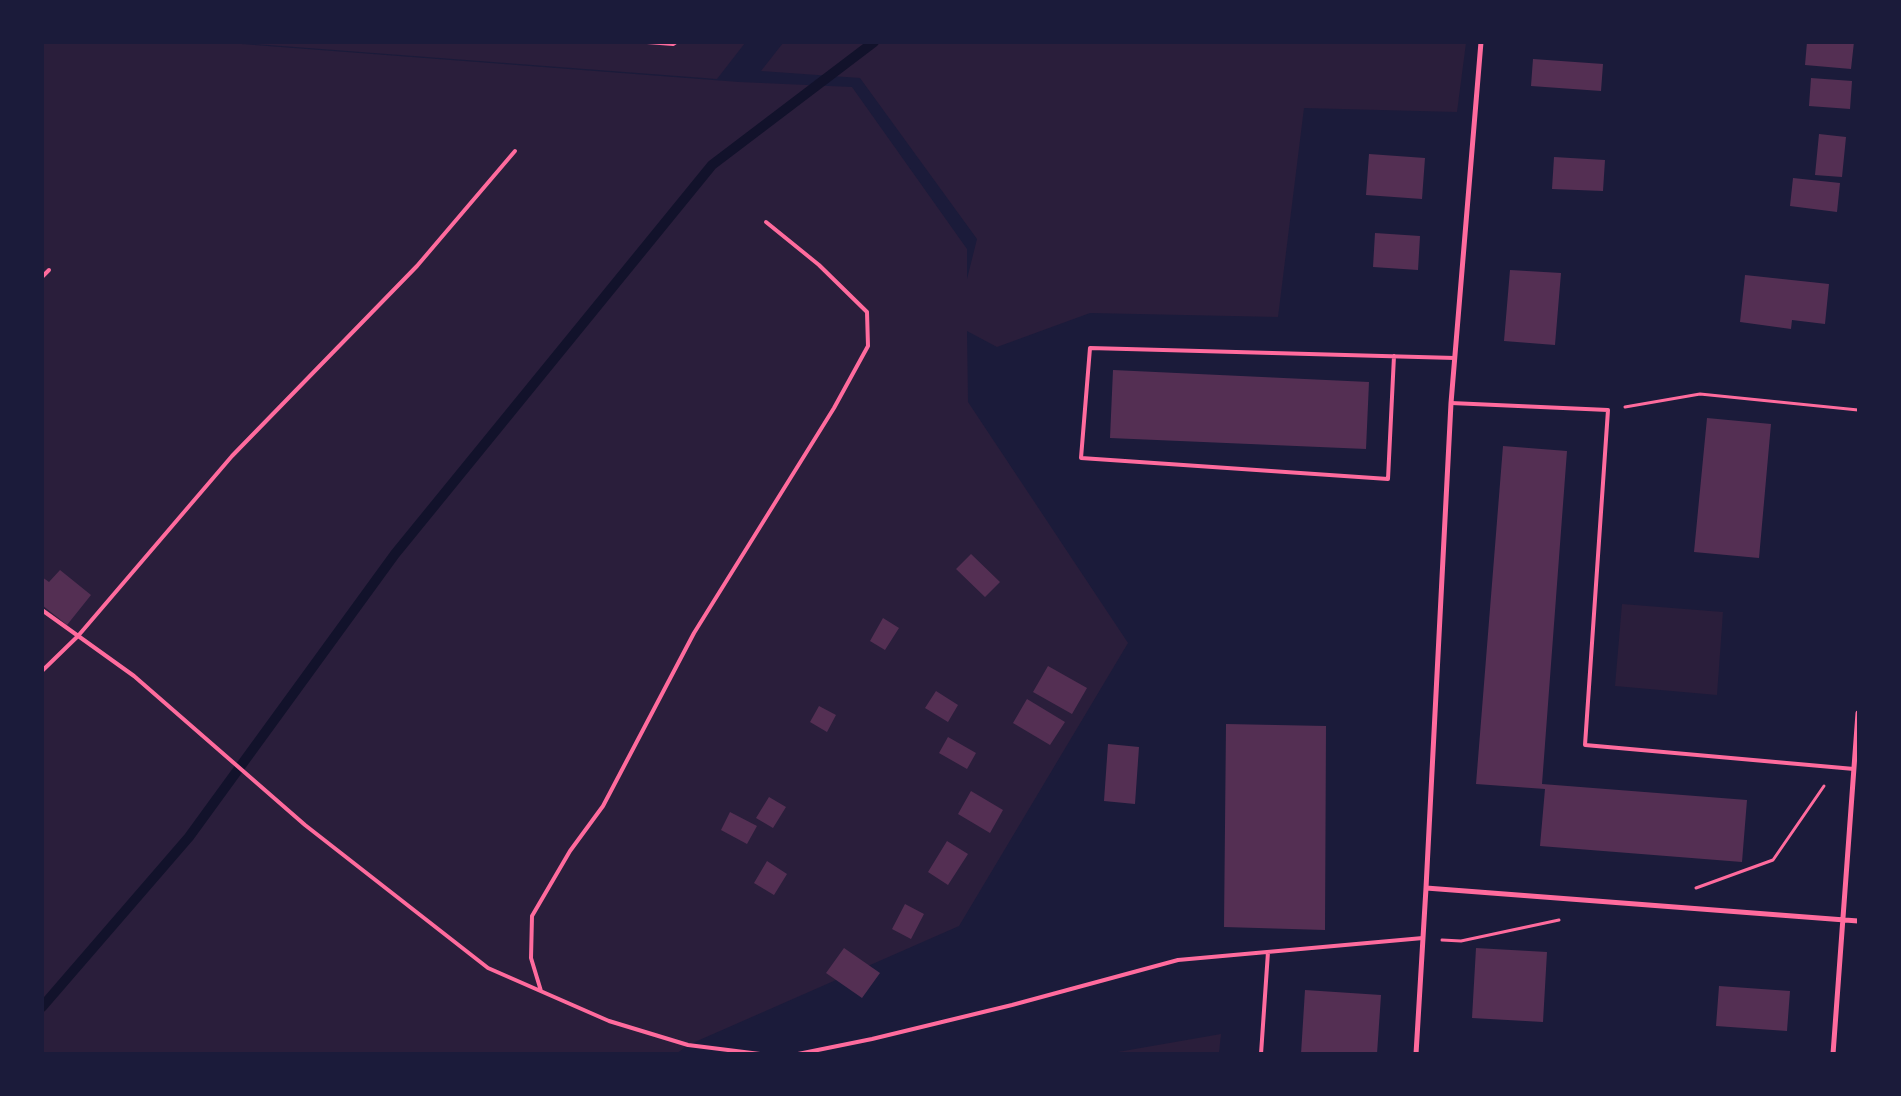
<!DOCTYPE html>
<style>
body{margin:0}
#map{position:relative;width:1901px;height:1096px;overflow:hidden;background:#1b1b3a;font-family:Rubik,sans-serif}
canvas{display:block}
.frame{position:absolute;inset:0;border:44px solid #1b1b3a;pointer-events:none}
</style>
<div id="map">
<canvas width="1901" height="1096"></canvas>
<div class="frame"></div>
</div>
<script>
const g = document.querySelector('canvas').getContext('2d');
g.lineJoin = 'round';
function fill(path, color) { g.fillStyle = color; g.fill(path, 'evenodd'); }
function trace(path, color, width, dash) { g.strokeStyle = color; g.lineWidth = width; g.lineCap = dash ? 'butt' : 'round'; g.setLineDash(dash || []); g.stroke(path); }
const green = new Path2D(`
 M42 43H228L739 82 852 87 967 249V279L977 239 860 78 761 71 783 43H1466L1457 112 1304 108 1278 317 1090 313 997 347 967 331 968 402 1128 643 959 926 688 1045 676 1054 43 1053Z
 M242 43H745L717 79Z
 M1622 604 1723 612 1717 695 1615 686Z
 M1221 1034 1219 1053H1112Z`);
const stream = new Path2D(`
 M42 1007 189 837 395 554 712 165 874 42`);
const building = new Path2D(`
 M1807 42H1854L1851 69 1805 65Z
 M1533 59 1603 64 1601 91 1531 86Z
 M1811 78 1852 81 1850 109 1809 106Z
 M1819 134 1846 137 1842 177 1815 175Z
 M1369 154 1425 158 1422 199 1366 195Z
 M1554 157 1605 160 1603 191 1552 189Z
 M1793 178 1840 183 1837 212 1790 206Z
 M1375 233 1420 236 1418 270 1373 267Z
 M1510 270 1561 273 1555 345 1504 341Z
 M1745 275 1829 284 1825 324 1792 320 1791 329 1740 322Z
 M1113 370 1369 382 1366 449 1110 438Z
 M1707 418 1771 424 1759 558 1694 552Z
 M1503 446 1567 451 1542 784 1747 800 1742 862 1540 846 1545 789 1476 784Z
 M971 554 1000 582 985 597 956 569Z
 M60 570 91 595 67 625 42 605V577L49 582Z
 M883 618 899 628 885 650 870 641Z
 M1048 666 1087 688 1072 714 1033 692Z
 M936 691 958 705 948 722 925 708Z
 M1027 699 1065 722 1050 745 1013 723Z
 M819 706 836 715 827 732 810 722Z
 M1226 724 1326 726 1325 930 1224 927Z
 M948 737 976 753 967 769 939 753Z
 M1108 744 1139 747 1135 804 1104 801Z
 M971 791 1003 810 990 833 958 814Z
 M769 797 786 807 773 828 756 818Z
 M730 812 757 826 747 844 721 830Z
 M947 841 968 854 948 885 928 872Z
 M767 861 787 874 774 895 754 883Z
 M905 904 924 914 911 939 892 929Z
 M844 948 880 973 862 998 826 973Z
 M1476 948 1547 952 1543 1022 1472 1018Z
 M1719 986 1790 991 1787 1031 1716 1026Z
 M1305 990 1381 995 1377 1054H1301Z`);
const path = new Path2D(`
 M1625 407 1700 394 1858 410
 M1696 888 1773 860 1824 786
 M1442 940 1461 941 1559 920`);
const service = new Path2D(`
 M647 42 673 44 676 42
 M42 277 49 270
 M1394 356 1388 479 1081 458 1090 348 1455 358
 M1451 403 1608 410 1585 745 1854 769
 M42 610 134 676 305 825 488 968 609 1021 688 1045 760 1054
 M42 671 78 636 232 456 417 266 515 151
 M541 991 531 958 532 916 570 851 603 806 694 633 834 408 868 346 867 312 819 265 766 222
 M798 1054 872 1039 1012 1005 1178 960 1423 938
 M1261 1054 1268 952`);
const minor = new Path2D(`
 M1426 888 1858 921
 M1416 1054 1426 888 1451 403 1481 42
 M1833 1054 1858 713`);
fill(green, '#2a1e3b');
trace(stream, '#12122b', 10);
fill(building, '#542f53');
trace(path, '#ff6b9d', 3);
trace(service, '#ff6b9d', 4);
trace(minor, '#ff6b9d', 5);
</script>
